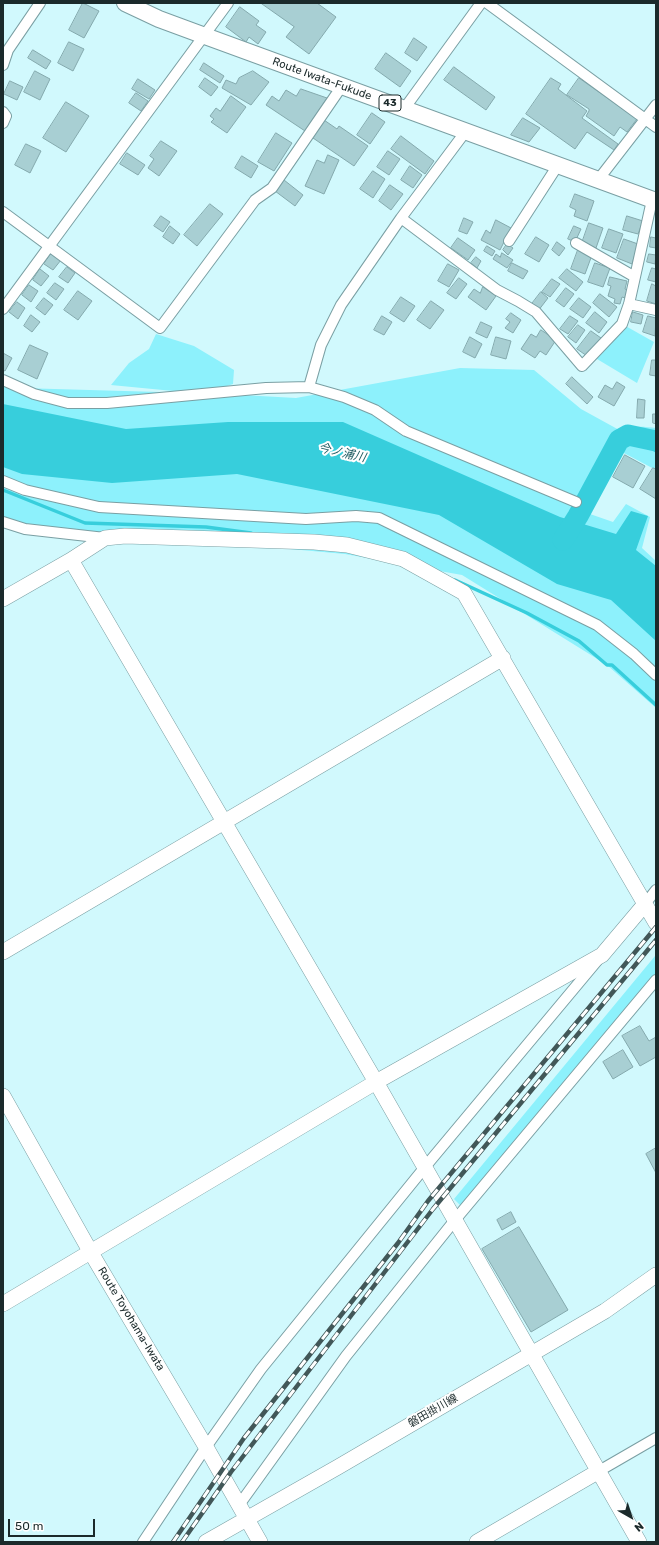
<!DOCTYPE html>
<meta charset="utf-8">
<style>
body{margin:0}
#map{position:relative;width:659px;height:1545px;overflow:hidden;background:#d1f9fd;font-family:Rubik,sans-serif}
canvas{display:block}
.frame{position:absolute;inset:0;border:4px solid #1b2a2b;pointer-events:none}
.north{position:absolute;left:611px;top:1497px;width:40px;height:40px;-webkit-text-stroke:3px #fff;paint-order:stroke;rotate:141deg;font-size:11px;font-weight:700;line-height:16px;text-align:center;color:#1b2a2b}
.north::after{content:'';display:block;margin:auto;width:14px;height:18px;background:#1b2a2b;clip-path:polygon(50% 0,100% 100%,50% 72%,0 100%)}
.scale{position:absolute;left:8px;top:1519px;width:87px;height:18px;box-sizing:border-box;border:2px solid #1b2a2b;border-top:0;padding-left:5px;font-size:12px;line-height:14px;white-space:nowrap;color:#1b2a2b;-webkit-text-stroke:3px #fff;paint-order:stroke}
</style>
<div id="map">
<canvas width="659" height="1545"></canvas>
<div class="frame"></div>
<div class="north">N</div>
<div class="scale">50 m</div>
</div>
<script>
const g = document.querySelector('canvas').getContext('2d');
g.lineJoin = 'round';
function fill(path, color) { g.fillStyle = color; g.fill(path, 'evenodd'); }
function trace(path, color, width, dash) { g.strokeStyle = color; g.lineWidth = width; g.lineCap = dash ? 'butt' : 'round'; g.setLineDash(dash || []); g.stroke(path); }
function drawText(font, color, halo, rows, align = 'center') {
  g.font = font + ' Rubik,"Noto Sans JP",sans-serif'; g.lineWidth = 4; g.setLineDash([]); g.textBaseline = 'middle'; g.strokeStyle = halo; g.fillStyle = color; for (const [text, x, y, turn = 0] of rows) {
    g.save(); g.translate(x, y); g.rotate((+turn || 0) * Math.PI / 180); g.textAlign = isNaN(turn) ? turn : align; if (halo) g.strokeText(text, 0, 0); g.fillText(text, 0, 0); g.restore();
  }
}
const green = new Path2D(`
 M622 324 654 342 637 383 592 356Z
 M156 334 194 346 234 370 233 384 206 393 296 398 460 368 534 370 581 409 621 431C631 425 645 427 656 428V470L622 452 590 514 613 522 626 504 650 517 642 548 656 561V708L607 665 462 575 345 554 104 532H46L3 520V381L20 388 194 393 111 385 129 363 149 349Z
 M655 956 656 980 464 1209 454 1199Z`);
const water = new Path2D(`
 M3 404 126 429 228 422H343L560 517 616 534 631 511 648 516 636 550 656 566V641L611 600 557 584 439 515 237 474 112 483 22 474 3 467Z
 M634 437 656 438V453Z`);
const stream = new Path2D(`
 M3 490 85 523 206 527 251 533
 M455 580 527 613 579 641 607 665H612L656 705`);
const river = new Path2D(`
 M563 540 578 516 619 440 628 435 656 441`);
const building = new Path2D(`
 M83 3 99 11 84 38 69 30Z
 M261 3H317L336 17 309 54 286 37 294 27Z
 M240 7 259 21 256 25 266 32 258 44 249 37 246 42 226 27Z
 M414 38 427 47 417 61 405 53Z
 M69 42 84 49 73 71 58 63Z
 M33 50 51 61 46 69 28 58Z
 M386 53 411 71 400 87 375 69Z
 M204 63 224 76 220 83 200 70Z
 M454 67 495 97 486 110 444 80Z
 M35 71 50 79 40 100 24 92Z
 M253 71 269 82 251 105 222 88 226 80 236 84 239 78Z
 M205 78 218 87 211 96 199 87Z
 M551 78 561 84 558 89 587 111 582 118 618 144 614 150 587 132 575 149 526 114Z
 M579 78 637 119 627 132 620 127 614 136 586 116 589 111V109L567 95Z
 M138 79 155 90 149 99 132 89Z
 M10 81 23 87 17 100 4 94Z
 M301 89 327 98 305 131 266 105 272 96 279 101 286 90 296 96Z
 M136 93 148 101 141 111 129 103Z
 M231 96 246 107 227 133 211 122 214 119 210 116 216 108 220 111Z
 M66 102 89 116 66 152 43 138Z
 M372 113 385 122 370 144 357 135Z
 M523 118 540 128 529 142 511 135Z
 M324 120 337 129 339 126 368 146 354 166 313 138Z
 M276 133 292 143 274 171 258 162Z
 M401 136 434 161 425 174 391 149Z
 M161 141 177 151 159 176 148 168 154 159 150 156Z
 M26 144 41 151 30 173 15 165Z
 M388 151 400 159 389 175 377 167Z
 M127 153 145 165 138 175 120 164Z
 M328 155 339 160 324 194 305 186 317 160 324 163Z
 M242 156 258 166 251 178 235 168Z
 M410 166 422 175 413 188 401 180Z
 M373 171 385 179 373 198 360 189Z
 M284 180 303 195 295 206 275 191Z
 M390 185 403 194 391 210 379 201Z
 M575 194 594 201 587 221 574 216 576 210 570 207Z
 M210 204 223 214 197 246 184 235Z
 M161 216 170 222 163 232 154 226Z
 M627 216 643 221 638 234 623 230Z
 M464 218 473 222 467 234 459 231Z
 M496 220 511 228 500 250 481 240 486 230 490 233Z
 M589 223 603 228 596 248 582 243Z
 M170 226 180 234 173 244 163 237Z
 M574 226 581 229 575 242 568 239Z
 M609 229 623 234 616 253 602 248Z
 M536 237 549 245 539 262 525 254Z
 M651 237 656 238V248L650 247Z
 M458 238 475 250 468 260 451 248Z
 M624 239 638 244 632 264 617 258Z
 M557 242 565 248 559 256 552 250Z
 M507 244 513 248 508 255 503 250Z
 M487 246 495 251 492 256 484 251Z
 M578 250 592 255 585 274 571 269Z
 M52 253 61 260 53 270 44 264Z
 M502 253 513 260 507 268 493 259 496 254 500 257Z
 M649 254 656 255 655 264 647 262Z
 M476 257 481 261 477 268 471 263Z
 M512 263 528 271 523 279 508 271Z
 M595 263 610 268 603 287 588 282Z
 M448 264 459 270 449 287 438 281Z
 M67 267 75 273 68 283 59 277Z
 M652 268 656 269V282L648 280Z
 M40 269 49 276 41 286 33 280Z
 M567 269 583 282 576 291 559 278Z
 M610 277 627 281 625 289 627 290 625 298 622 297 620 304 614 303 615 299 608 296 611 286 608 285Z
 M459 278 467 284 456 299 447 293Z
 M552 279 560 284 550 297 542 292Z
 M55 283 64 289 56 300 47 293Z
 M652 284 656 286V304L647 301Z
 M29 285 38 291 31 302 22 295Z
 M483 287 496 296 486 310 468 297 474 289 480 293Z
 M566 288 574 294 564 307 556 301Z
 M78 291 92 301 78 320 64 310Z
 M541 292 548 298 538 311 531 305Z
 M600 294 617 307 609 317 593 303Z
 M401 297 415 306 404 322 390 313Z
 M44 298 53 305 45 315 36 308Z
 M579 298 591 307 583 318 570 309Z
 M431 301 444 310 430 329 417 320Z
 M17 302 25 308 18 319 9 312Z
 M595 312 607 322 599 333 586 323Z
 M633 312 643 315 641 324 631 322Z
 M511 313 521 320 513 333 505 328 510 322 506 319Z
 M31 315 40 322 32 332 24 326Z
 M382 316 392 322 384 335 374 330Z
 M570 316 578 321 568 334 560 329Z
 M648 316 656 318 655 336 643 332Z
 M481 322 492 327 487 338 476 333Z
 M578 325 585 330 576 343 568 337Z
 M541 330 556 340 546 355 540 351 535 358 521 349 531 334 536 337Z
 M591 331 601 338 587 356 577 349Z
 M470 337 482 344 475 358 463 352Z
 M496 337 511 341 506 359 491 355Z
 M30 345 48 353 37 379 18 370Z
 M3 353 12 358 5 371 3 370Z
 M652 360H656V376L650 375Z
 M572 377 593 397 587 404 566 384Z
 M617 382 625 387 614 406 598 397 605 385 612 389Z
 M638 399 645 400 644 418H637Z
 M653 414H656V424L653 423Z
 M625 455 645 466 633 488 613 477Z
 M653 468 656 469V499L640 489Z
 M640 1026 649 1041 656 1037V1057L640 1066 622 1036Z
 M623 1050 633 1067 613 1079 603 1062Z
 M656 1148V1173L646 1154Z
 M511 1212 516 1222 502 1230 497 1220Z
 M519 1227 568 1310 531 1332 482 1249Z`);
const street = new Path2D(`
 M487 3 656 127
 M3 65 8 50 40 3
 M404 109 481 3
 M3 112 6 116 3 123
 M598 180 656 105
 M3 212 160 328 255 200 272 188 342 86
 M401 218 497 290 518 301 536 312 582 366 622 324 629 304 652 200
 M509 241 558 165
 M576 243 635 277
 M629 304 656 310
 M3 309 228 3
 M3 380 34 394 68 403H107L266 388 309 387 344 397 375 410 406 431 576 502
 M309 387 321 345 341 305 401 218 466 131
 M3 481 25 490 99 507 306 519 356 516 379 518 597 625 634 654 656 675
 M3 522 25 529 105 538
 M645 904 656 890
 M599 1471 656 1438
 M239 1505 346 1356 455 1220 656 980
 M143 1542 206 1447 261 1369 425 1167 597 961`);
const secondary = new Path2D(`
 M71 560 376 1082 639 1542
 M3 599 71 560 105 538 125 536 314 542 347 545 403 559 464 593 656 923
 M3 952 503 658
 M3 1096 90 1251 206 1447 260 1542
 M3 1304 376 1082 602 955 645 904
 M206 1542 338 1467 605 1311 656 1275
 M477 1542 599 1471`);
const primary = new Path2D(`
 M125 3 159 19 205 36 656 201`);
const rail = new Path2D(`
 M173 1542 244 1438 398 1243 428 1201 656 927
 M182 1542 231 1472 433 1209 656 940`);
const shields = [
 [390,103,22]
];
const shieldNames = [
 ["43",390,103]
];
const streetNames = [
 ["Route Iwata-Fukude",322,79,20],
 ["Route Toyohama-Iwata",131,1319,59],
 ["磐田掛川線",433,1411,-30]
];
const waterNames = [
 ["今ノ浦川",342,453,13]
];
fill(green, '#8df1fc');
fill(water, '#37cedc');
trace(stream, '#37cedc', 3.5);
trace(river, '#37cedc', 21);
fill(building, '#a8cfd3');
trace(building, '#84a9ad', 1);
trace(street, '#7a9fa3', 12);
trace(secondary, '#7a9fa3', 16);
trace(primary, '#7a9fa3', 18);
trace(street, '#fff', 10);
trace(secondary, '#fff', 15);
trace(primary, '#fff', 16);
trace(rail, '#425758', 4.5);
trace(rail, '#fff', 3, [9]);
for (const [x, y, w] of shields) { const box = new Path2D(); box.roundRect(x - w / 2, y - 8, w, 16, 3); g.fillStyle = '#fff'; g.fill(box); trace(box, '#1b2a2b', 1); }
drawText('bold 10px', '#1b2a2b', null, shieldNames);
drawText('11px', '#1b2a2b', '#fff', streetNames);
drawText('italic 12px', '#235e64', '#fff', waterNames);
</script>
